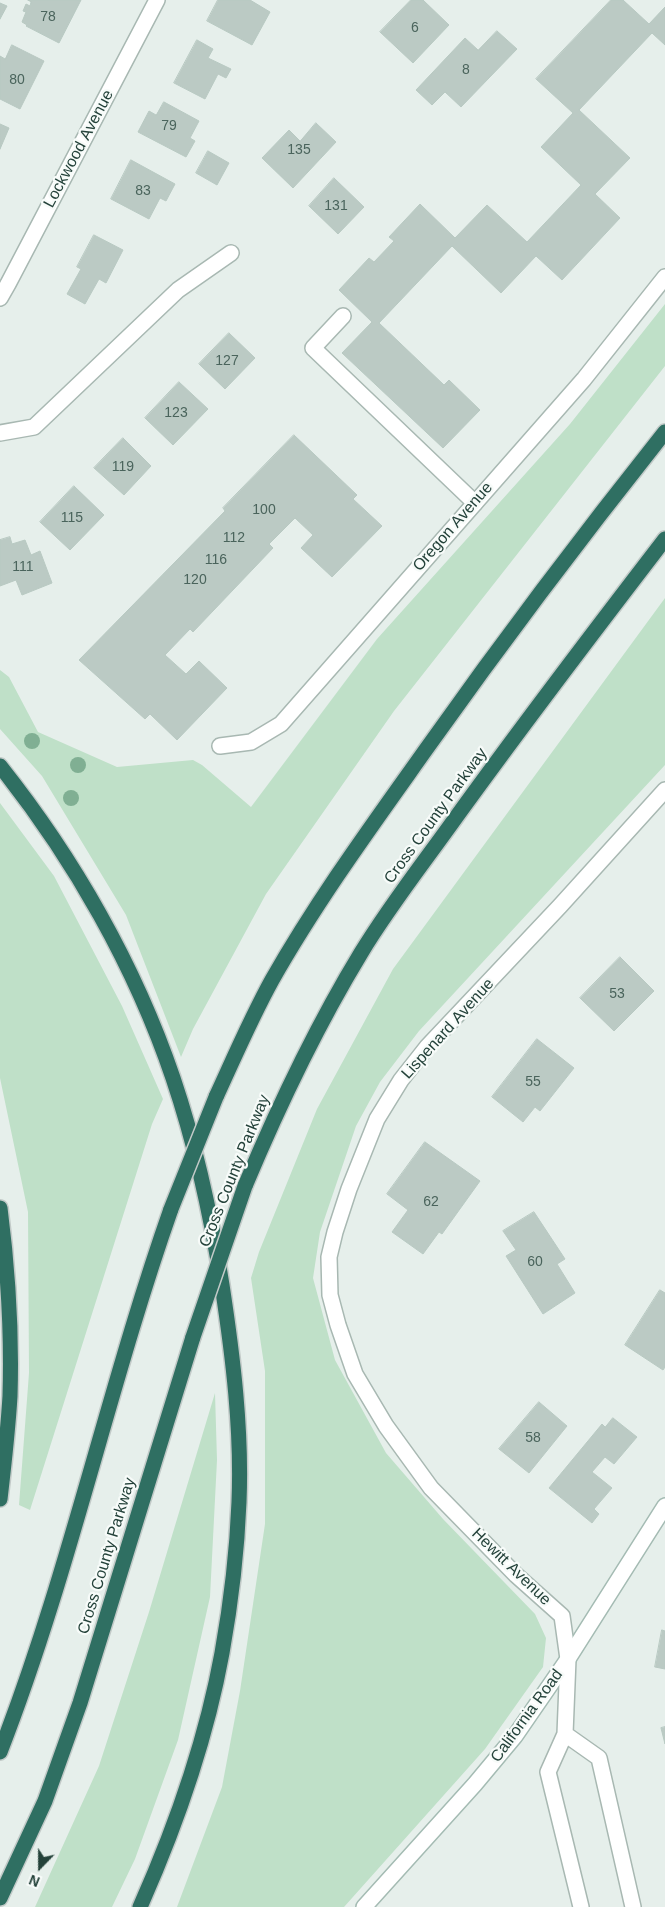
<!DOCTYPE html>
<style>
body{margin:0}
#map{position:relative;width:665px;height:1907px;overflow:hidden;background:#e6efeb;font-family:Arial,sans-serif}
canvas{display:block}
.north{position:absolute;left:15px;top:1842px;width:50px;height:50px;-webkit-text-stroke:4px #f7fbf9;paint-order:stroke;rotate:202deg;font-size:14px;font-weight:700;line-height:20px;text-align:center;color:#24423a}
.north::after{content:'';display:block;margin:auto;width:18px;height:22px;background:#24423a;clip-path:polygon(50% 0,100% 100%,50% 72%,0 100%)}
</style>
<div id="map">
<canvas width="665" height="1907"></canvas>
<div class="north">N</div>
</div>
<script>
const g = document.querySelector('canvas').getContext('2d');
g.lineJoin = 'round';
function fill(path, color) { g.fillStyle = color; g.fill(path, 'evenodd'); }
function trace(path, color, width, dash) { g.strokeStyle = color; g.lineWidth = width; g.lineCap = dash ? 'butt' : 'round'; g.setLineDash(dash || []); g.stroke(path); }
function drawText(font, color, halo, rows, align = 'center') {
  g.font = font + ' Arial,sans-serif'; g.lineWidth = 4.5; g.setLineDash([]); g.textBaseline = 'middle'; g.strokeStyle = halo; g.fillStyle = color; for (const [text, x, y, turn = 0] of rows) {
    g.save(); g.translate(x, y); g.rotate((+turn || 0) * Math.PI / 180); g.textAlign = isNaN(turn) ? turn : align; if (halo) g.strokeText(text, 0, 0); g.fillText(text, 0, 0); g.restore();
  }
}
const green = new Path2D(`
 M665 304V366L394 711 266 894 193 1029 181 1057 126 915 42 776 0 729V670L9 677 38 732 117 767 193 760 202 765 251 807 377 639 570 424Z
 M665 598V765L419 1031 380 1082 356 1126 320 1232 313 1278 335 1360 386 1453 443 1519 535 1614 546 1638 543 1667 485 1749 344 1907H177L222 1787 240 1691 265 1524V1371L251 1278 259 1252 317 1109 393 969Z
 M0 803 54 876 122 1006 163 1099 152 1124 30 1510 19 1505 29 1373 28 1212 0 1078Z
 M215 1393 217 1460 210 1597 178 1740 135 1859 112 1907H35L99 1766 149 1612Z`);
const building = new Path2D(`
 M28 0H81L59 43 26 26 27 25 22 22 26 12 23 11 26 4 30 6 31 2Z
 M218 0H250L270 12 252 45 207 21Z
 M411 0H423L449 25 413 63 380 32Z
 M611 0H623L649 24 665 7V45L652 33 579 110 630 158 595 194 620 218 562 280 536 256 501 293 452 246 379 323 444 385 449 380 480 410 443 448 342 353 372 322 339 290 369 258 374 262 394 241 389 237 420 204 455 238 487 205 527 242 581 185 541 147 573 113 536 79Z
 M0 3 7 6 0 19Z
 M497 31 517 49 461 107 445 92 432 105 416 90 465 38 478 50Z
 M197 40 213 49 208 58 231 69 226 78 218 74 205 99 174 83Z
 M12 45 44 61 20 109 0 99V56L5 59Z
 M164 102 199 121 190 138 195 141 186 157 138 132 149 111 156 115Z
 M316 123 336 142 293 188 262 158 289 130 300 141Z
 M0 124 9 128 0 149Z
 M208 151 229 163 217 185 196 173Z
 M131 160 175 184 166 201 160 198 149 219 111 199Z
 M334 178 364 207 338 234 309 206Z
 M94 235 123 250 106 283 99 279 85 304 67 294 81 269 77 267Z
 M229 333 255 358 225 389 199 364Z
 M179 382 208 409 173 445 145 418Z
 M294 435 357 495 353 499 382 526 332 577 301 548 313 535 295 518 269 544 273 548 193 632 190 629 165 655 186 674 199 661 227 688 177 740 150 714 145 719 79 660 225 511 223 508Z
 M123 438 151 466 124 495 94 468Z
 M74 486 104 515 70 550 40 522Z
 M10 537 12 544 25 540 31 555 40 551 52 583 22 595 16 580 0 586V540Z
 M620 957 654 991 614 1031 580 998Z
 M537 1039 574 1068 540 1111 535 1107 523 1122 492 1097Z
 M425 1142 480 1181 442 1234 439 1232 423 1254 392 1232 408 1210 387 1194Z
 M534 1212 565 1259 557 1264 575 1293 543 1314 506 1256 516 1250 503 1231Z
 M660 1290 665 1293V1367L663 1370 625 1345Z
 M539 1402 567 1426 529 1473 499 1449Z
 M613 1418 637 1437 614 1464 605 1457 592 1472 612 1488 594 1509 599 1514 592 1523 549 1488 602 1424 605 1427Z
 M662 1630 665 1631V1669L655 1667Z
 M665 1727V1744L661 1728Z`);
const lane = new Path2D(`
 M343 316 313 348 475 503`);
const street = new Path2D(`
 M0 298 8 284 157 0
 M0 433 34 427 178 290 231 253
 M220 746 251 742 281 724 584 379 665 277
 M565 1734 599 1758 633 1907
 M581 1907 548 1772 565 1734 568 1659 562 1616 516 1575 431 1488 386 1426 355 1374 338 1325 330 1295 329 1257 335 1232 349 1189 377 1119 401 1080 427 1047 560 906 665 790`);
const secondary = new Path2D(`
 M364 1907 475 1784 515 1736 568 1659 665 1506`);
const highway = new Path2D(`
 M0 766C74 859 135 966 173 1078 196 1146 211 1215 222 1285 233 1357 242 1430 239 1502 237 1553 231 1603 222 1653 206 1741 176 1826 140 1907
 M216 1097C234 1058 251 1018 272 980 318 899 373 824 427 748 503 641 583 535 665 432
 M245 1186C279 1105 316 1027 361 953 390 905 425 861 457 816 525 722 595 630 665 539
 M0 1208C8 1270 12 1333 10 1396 8 1430 4 1465 0 1499
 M0 1752C69 1575 108 1388 171 1209
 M0 1898 45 1801 80 1703 193 1337`);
const highwayBridge = new Path2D(`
 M171 1209 216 1097
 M193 1337 245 1186`);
const trees = [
 [32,741],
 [78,765],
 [71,798]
];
const numberNames = [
 ["78",48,17],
 ["6",415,28],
 ["8",466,70],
 ["80",17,80],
 ["79",169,126],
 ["135",299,150],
 ["83",143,191],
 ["131",336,206],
 ["127",227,361],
 ["123",176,413],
 ["119",123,467],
 ["100",264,510],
 ["115",72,518],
 ["112",234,538],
 ["116",216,560],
 ["111",23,567],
 ["120",195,580],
 ["53",617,994],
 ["55",533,1082],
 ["62",431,1202],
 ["60",535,1262],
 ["58",533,1438]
];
const streetNames = [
 ["Lockwood Avenue",79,149,-62],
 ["Oregon Avenue",453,527,-49],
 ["Cross County Parkway",436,816,-54],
 ["Lispenard Avenue",448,1029,-48],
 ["Cross County Parkway",235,1171,-68],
 ["Cross County Parkway",107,1556,-73],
 ["Hewitt Avenue",511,1567,44],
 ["California Road",527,1716,-54]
];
fill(green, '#bfe0c8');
fill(building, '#bbcac4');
trace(building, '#b8c9c2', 1);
trace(lane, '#a8b8b2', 18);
trace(street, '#a8b8b2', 18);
trace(secondary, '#a4bbb3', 18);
trace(highway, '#c2cac8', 18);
trace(lane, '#fff', 15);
trace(street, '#fff', 15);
trace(secondary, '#fff', 15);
trace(highway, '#2f6f62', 15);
trace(highwayBridge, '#c2cac8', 18, []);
trace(highwayBridge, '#2f6f62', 15);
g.fillStyle = '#80af93';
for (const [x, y] of trees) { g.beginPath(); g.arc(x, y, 8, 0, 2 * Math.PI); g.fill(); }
drawText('14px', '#4a645c', null, numberNames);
drawText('16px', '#24423a', '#f7fbf9', streetNames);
</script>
